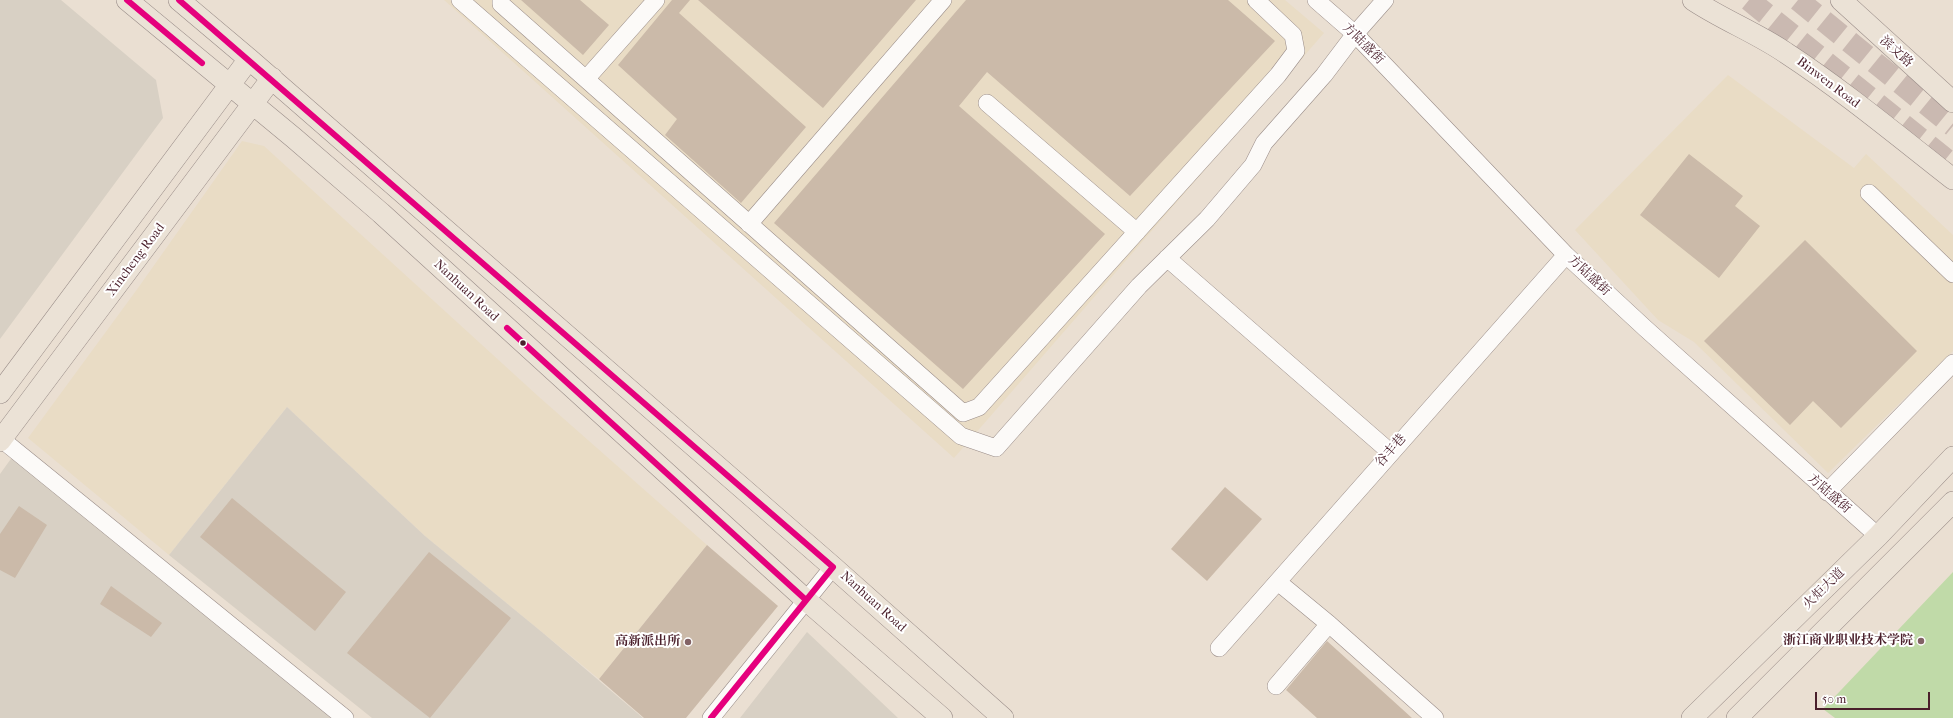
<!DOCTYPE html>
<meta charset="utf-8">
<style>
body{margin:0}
#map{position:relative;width:1953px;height:718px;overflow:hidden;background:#eadfd2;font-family:"IM FELL French Canon",serif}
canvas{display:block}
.scale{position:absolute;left:1815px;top:692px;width:115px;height:18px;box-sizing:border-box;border:2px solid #4a1f2b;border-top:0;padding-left:5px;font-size:12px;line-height:14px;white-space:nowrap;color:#4a1f2b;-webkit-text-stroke:3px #fff;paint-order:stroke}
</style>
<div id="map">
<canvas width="1953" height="718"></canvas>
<div class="scale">50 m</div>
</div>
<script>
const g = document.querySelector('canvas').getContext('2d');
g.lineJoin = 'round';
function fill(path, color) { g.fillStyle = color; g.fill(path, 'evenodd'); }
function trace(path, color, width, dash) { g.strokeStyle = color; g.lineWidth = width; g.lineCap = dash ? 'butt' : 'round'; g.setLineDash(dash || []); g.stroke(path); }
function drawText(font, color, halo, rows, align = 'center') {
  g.font = font + ' "IM FELL French Canon","Noto Serif SC",serif'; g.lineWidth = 4; g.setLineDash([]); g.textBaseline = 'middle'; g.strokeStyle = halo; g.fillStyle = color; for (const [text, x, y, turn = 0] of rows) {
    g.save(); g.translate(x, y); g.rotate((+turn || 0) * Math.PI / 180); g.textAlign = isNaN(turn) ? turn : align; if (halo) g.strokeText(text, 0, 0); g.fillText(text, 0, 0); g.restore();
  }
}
const built = new Path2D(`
 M444 0H1285L1324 33 954 458Z
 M1728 75 1854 168 1866 154 1953 235V351L1828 473 1694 342 1658 320 1575 230Z
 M242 141 264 146 538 396 707 545 599 679 425 536 287 407 169 555 28 438 138 288Z`);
const industrial = new Path2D(`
 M0 0H61L156 80 163 118 0 339Z
 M287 407 425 536 543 633 643 718H372L169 555Z
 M18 449 336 718H0V474Z
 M807 632 898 718H740Z`);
const green = new Path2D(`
 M1953 572V718H1835L1823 709Z`);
const building = new Path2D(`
 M521 0H580L609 25 583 55Z
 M672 0H690L679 13 806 127 741 203 665 135 677 119 618 65Z
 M698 0H916L823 108Z
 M966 0H1228L1275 41 1130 196 987 72 959 106 1105 234 963 389 774 223Z
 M1689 154 1743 196 1735 206 1760 226 1719 278 1640 215Z
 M1805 240 1917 351 1841 428 1813 401 1790 425 1704 341Z
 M1225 487 1262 519 1207 581 1171 549Z
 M232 498 346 592 315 631 200 537Z
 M19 506 47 525 15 578 0 570V534Z
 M707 545 778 606 686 718H644L599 679Z
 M429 552 511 618 430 718 347 653Z
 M111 586 162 623 151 637 100 604Z
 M1327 641 1412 718H1317L1286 690Z`);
const highwayTunnel = new Path2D(`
 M1749 0 1953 165
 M1798 0 1953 126`);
const minor = new Path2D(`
 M460 0 961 436 996 448 1139 286 1207 219 1253 165 1264 143 1324 75 1355 34 1385 0
 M501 0V4L963 413 979 407 1278 75 1296 51 1293 35 1256 0
 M1316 0 1355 34 1566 255 1646 329 1878 536
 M586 79 656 0
 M987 103 1137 232
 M1869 193 1953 274
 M749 224 943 0
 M1167 258 1390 452
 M0 438 345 718
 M1827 492 1953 363
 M1278 582 1329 624 1435 718
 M1219 648 1566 255
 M1276 686 1329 624
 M711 718 833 567`);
const major = new Path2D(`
 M127 0 294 138 381 213 806 600 942 718
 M179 0 249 59 833 567 1003 718
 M1693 0C1723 20 1757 33 1786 53 1844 91 1898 136 1953 179
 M1841 0 1953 102
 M0 393 249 59
 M0 441 272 78
 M1692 718 1878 536 1953 457
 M1737 718 1953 502`);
const bus1 = new Path2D(`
 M127 0 202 63
 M179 0 833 567 711 718
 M507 328 806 600`);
const markers = [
 [523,343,3.5,"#4a1f2b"],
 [1921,641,4,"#826265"],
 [688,642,4,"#826265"]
];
const streetNames = [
 ["方陆盛街",1363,44,45],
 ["滨文路",1896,52,42],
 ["Binwen Road",1828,83,37],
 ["Xincheng Road",136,260,-53],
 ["方陆盛街",1589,276,43],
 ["Nanhuan Road",466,291,43],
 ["谷丰巷",1391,451,-49],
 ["方陆盛街",1829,494,41],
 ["火炬大道",1824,589,-44],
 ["Nanhuan Road",873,602,42]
];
const poiNames = [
 ["浙江商业职业技术学院",1913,641],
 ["高新派出所",680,642]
];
fill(built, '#e9dcc5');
fill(industrial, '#d8d0c4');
fill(green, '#c0daa8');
fill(building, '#cbbaa9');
trace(highwayTunnel, '#cab9b1', 22, [22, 11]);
trace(minor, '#998c88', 18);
trace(major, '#998c88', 22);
trace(minor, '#fcfaf8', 17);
trace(major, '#ebe2d6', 21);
trace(bus1, '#e5007d', 6);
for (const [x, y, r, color] of markers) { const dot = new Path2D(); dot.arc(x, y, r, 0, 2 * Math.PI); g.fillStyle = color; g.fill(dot); trace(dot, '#fff', 1.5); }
drawText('13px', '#4a1f2b', '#fff', streetNames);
drawText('bold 13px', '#4a1f2b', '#fff', poiNames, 'right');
</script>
